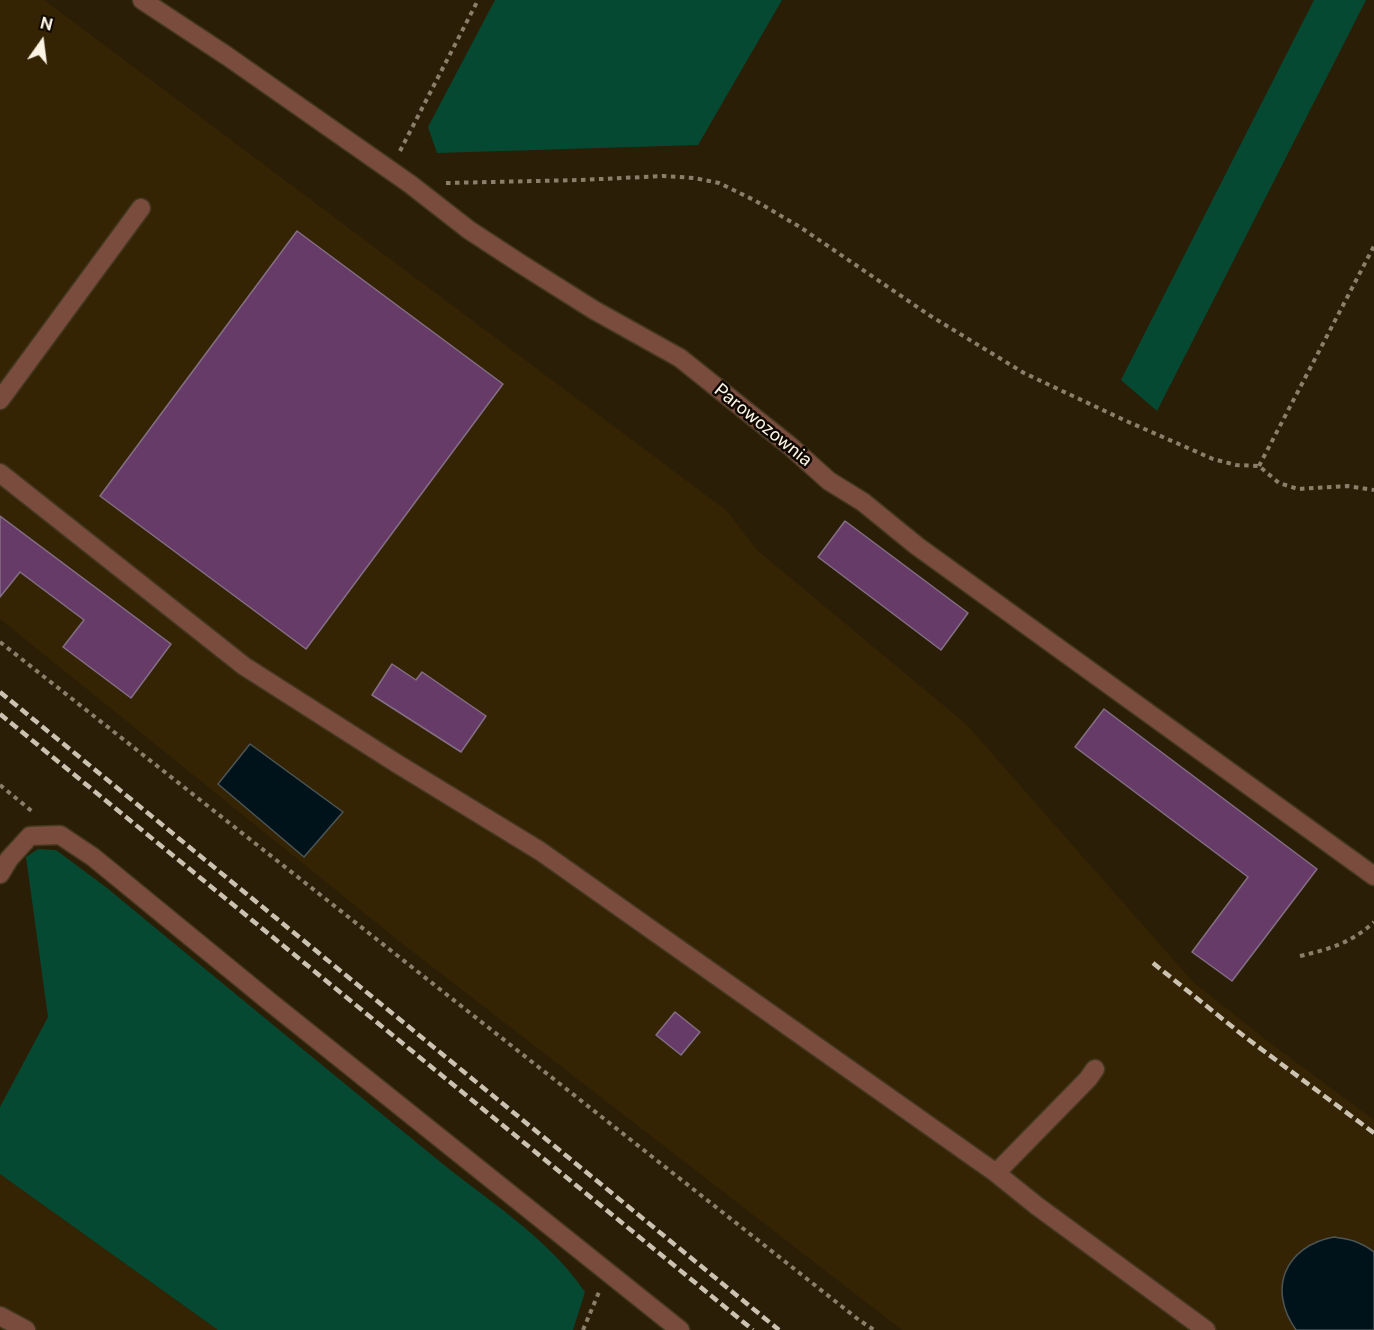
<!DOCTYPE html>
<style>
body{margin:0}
#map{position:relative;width:1374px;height:1330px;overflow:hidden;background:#2b1e06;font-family:"Public Sans",sans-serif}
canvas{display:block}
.north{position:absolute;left:12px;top:12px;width:60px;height:60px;-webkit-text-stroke:4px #0f0902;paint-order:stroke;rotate:14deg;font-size:16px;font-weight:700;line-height:24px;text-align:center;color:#fcf4e5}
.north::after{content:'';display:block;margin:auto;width:21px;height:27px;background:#fcf4e5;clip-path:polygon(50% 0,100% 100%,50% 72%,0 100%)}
</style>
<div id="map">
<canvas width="1374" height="1330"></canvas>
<div class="north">N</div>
</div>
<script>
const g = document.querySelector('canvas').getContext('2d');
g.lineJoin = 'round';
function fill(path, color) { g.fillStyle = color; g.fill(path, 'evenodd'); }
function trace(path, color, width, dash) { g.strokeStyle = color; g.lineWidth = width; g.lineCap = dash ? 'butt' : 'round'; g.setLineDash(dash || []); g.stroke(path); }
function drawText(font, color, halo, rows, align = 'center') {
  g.font = font + ' "Public Sans",sans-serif'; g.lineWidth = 5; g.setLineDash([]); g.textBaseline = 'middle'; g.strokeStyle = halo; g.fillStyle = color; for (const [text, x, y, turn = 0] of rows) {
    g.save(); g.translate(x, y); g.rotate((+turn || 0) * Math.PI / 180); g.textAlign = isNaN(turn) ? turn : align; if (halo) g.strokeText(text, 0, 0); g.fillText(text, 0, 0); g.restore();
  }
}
const built = new Path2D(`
 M0 0H44L727 511 757 550 966 724 1193 982 1270 1043 1374 1120V1330H902L404 945 0 619Z
 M0 1174 218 1330H0Z`);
const green = new Path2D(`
 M495 0H782L698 145 437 153 428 127Z
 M1314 0H1366L1157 411 1121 380Z
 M38 849 56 850 107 888C215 977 324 1067 433 1156 485 1199 547 1236 585 1292L573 1330H218L0 1174V1107L48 1017 26 857Z`);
const water = new Path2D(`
 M250 744 343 812 304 857 218 784Z
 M1334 1237C1350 1239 1361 1242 1374 1252V1330H1296C1267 1289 1285 1246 1334 1237Z`);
const building = new Path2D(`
 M297 231 503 384 306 649 100 496Z
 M0 516 171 644 131 698 63 647 84 620 20 572 0 597Z
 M845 521 968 613 941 650 818 557Z
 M392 664 416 680 422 672 486 716 461 752 372 695Z
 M1104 709 1317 869 1232 981 1192 952 1248 877 1075 747Z
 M675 1012 700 1032 681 1055 656 1035Z`);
const path = new Path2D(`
 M400 151 478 0
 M446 183 580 180 664 176 694 178 719 183 754 200 800 227 929 315 1024 373 1124 420 1213 459 1236 465 1259 466 1279 483 1298 489 1347 486 1374 490
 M1259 466 1374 246
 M0 642 859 1320 874 1330
 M0 785 34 813
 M1300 956C1330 949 1351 943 1374 922
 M583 1330 599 1292`);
const minor = new Path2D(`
 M142 0 227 56 410 184 469 230 521 264 594 310 680 358 790 446 829 481 863 502 917 546 1374 876
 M0 400 141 208
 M0 473 244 666 396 763 540 851 996 1173 1088 1079 1095 1069
 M0 874 9 859 30 836 60 835 93 857 270 1002 680 1330
 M996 1173 1037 1206 1206 1330
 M0 1316 26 1330`);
const rail = new Path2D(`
 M0 692 779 1330
 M0 714 753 1330
 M1153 963 1245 1037 1374 1133`);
const streetNames = [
 ["Parowozownia",763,425,39]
];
fill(built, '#342403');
fill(green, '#064933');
fill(water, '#00131a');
trace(water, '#4c5657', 1.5);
fill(building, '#663b68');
trace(building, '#846f85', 1.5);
trace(minor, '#443821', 21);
trace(path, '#8a7f6b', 4, [4.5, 4.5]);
trace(minor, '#7a4c3d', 18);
trace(rail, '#cbc2b1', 4.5, [9, 4.5]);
drawText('18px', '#fcf4e5', '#0f0902', streetNames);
</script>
